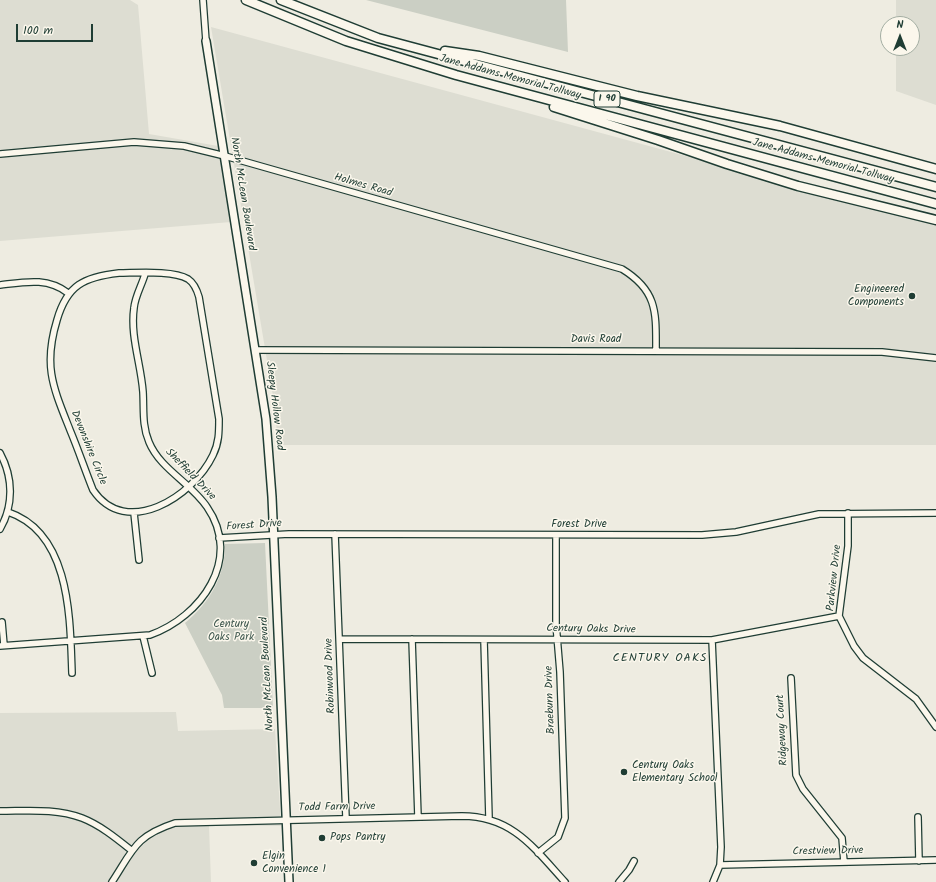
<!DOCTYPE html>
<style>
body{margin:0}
#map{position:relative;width:936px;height:882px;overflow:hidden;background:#eeece1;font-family:Kalam,sans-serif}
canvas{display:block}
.north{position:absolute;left:880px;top:16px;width:40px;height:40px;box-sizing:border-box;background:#fbf7ec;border:1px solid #a3ada2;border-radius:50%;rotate:0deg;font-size:11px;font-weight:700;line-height:16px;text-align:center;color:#1f3d34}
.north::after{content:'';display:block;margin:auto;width:14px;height:18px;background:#1f3d34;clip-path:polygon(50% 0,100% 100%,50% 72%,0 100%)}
.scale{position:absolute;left:16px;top:24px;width:77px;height:18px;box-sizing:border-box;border:2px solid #1f3d34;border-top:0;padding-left:5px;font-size:12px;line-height:14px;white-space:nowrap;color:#1f3d34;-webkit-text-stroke:3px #fbf7ec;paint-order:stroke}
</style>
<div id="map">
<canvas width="936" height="882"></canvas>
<div class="north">N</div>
<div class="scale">100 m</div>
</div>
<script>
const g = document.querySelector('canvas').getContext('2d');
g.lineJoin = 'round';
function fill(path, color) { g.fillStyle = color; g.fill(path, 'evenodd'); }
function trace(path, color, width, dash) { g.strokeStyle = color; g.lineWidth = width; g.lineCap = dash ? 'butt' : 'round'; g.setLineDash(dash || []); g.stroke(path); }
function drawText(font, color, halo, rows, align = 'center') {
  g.font = font + ' Kalam,sans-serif'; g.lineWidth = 3; g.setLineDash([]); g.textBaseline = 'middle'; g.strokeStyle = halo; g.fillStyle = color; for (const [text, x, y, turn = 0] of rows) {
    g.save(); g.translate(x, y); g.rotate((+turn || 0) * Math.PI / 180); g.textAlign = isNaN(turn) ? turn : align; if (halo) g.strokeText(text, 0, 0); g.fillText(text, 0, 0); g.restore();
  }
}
const built = new Path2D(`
 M0 0H130L138 5 149 134 218 146 231 222 0 241Z
 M896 0H936V105L896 91V48H912V24H896Z
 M211 27 936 224V445H277L276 414Z
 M176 712 178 731 275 729 281 826H209L211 882H0V713Z`);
const green = new Path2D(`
 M366 0H566L568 52Z
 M265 543 273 708H224L222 695 185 623C210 602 225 577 225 544Z`);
const minor = new Path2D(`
 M203 0 206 41
 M0 154 134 142 184 146 225 156 622 269C658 291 656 313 656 351
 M119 273C136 273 173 270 188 279 194 283 197 290 199 297L219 419C219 432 219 443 213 455 193 497 126 539 93 490 85 470 78 449 70 430 53 387 43 366 57 320 67 285 84 277 119 273Z
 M0 285C25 282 47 277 68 293
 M256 350 882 352 936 358
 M0 453C13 477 14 505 0 529
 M8 512C71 533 70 619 72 673
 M134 513 139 560
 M848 513V546L839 616 854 646 863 658 916 699 936 727
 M335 534 346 818
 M219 538 289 534 702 535 736 532 819 514 936 513
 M2 622 4 645
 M143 636 152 673
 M340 639 712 640 839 616
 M412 639 418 817
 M484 640 489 818
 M712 640 721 847 720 865 713 882
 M0 646 150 635C201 617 243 559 207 507 191 483 160 469 149 442 142 426 144 409 143 392 141 364 130 336 134 308 135 296 142 285 145 274
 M791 678 796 775 803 789 842 838 844 862
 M0 811C27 811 56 808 82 818 100 825 116 838 131 850
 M918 817 919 861
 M538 853 558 837 565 818 560 672 556 624V535
 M720 865 936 860
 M112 882C133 850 135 836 175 823L462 816C512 816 534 848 565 882
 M619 882 629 870 634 861`);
const major = new Path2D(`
 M206 41 266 419 272 497 289 882`);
const highway = new Path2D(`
 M246 0 346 41 456 75 936 204
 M281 0 378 38 936 187
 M445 51 479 56 637 96 780 126 936 169
 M554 107 658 140 727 164 798 186 936 220`);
const markers = [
 [912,296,4,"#1f3d34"],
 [624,772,4,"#1f3d34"],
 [322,838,4,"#1f3d34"],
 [254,863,4,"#1f3d34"]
];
const shields = [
 [607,99,26]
];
const shieldNames = [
 ["I 90",607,99]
];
const streetNames = [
 ["Jane Addams Memorial Tollway",510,78,15],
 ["Jane Addams Memorial Tollway",823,162,15],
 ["Holmes Road",363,186,16],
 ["North McLean Boulevard",242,194,81],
 ["Davis Road",596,340],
 ["Sleepy Hollow Road",274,406,83],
 ["Devonshire Circle",88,448,68],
 ["Sheffield Drive",190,475,46],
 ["Forest Drive",579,525],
 ["Forest Drive",254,526,-4],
 ["Parkview Drive",835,578,-84],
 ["Century Oaks Drive",591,630,1],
 ["North McLean Boulevard",268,674,-93],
 ["Robinwood Drive",331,676,-92],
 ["Braeburn Drive",551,700,-92],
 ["Ridgeway Court",783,730,-93],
 ["Todd Farm Drive",337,808,-1],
 ["Crestview Drive",828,852,-1]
];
const poiNames = [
 ["Engineered",904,290,"right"],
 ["Components",904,303,"right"],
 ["Century Oaks",632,766],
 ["Elementary School",632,779],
 ["Pops Pantry",330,838],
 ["Elgin",262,857],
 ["Convenience 1",262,870]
];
const parkNames = [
 ["Century",231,625],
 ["Oaks Park",231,638]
];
const neighbourhoodNames = [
 ["CENTURY OAKS",660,659]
];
fill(built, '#ddddd2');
fill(green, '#cbcfc4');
trace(minor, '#1f3d34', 8);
trace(major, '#1f3d34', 10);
trace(highway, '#1f3d34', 11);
trace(minor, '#fbf7ec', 5.5);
trace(major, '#fbf7ec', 7);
trace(highway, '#fbf7ec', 8);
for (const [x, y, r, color] of markers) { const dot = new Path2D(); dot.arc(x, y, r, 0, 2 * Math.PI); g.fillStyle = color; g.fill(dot); trace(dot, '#fbf7ec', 1.5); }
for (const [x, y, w] of shields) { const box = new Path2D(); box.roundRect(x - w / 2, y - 8, w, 16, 3); g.fillStyle = '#fbf7ec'; g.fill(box); trace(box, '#1f3d34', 1); }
drawText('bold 10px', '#1f3d34', null, shieldNames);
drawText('11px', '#1f3d34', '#fbf7ec', streetNames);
drawText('11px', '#1f3d34', '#fbf7ec', poiNames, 'left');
drawText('11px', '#415a51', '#fbf7ec', parkNames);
g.letterSpacing = '1px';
drawText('12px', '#1f3d34', '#fbf7ec', neighbourhoodNames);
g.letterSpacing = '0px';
</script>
